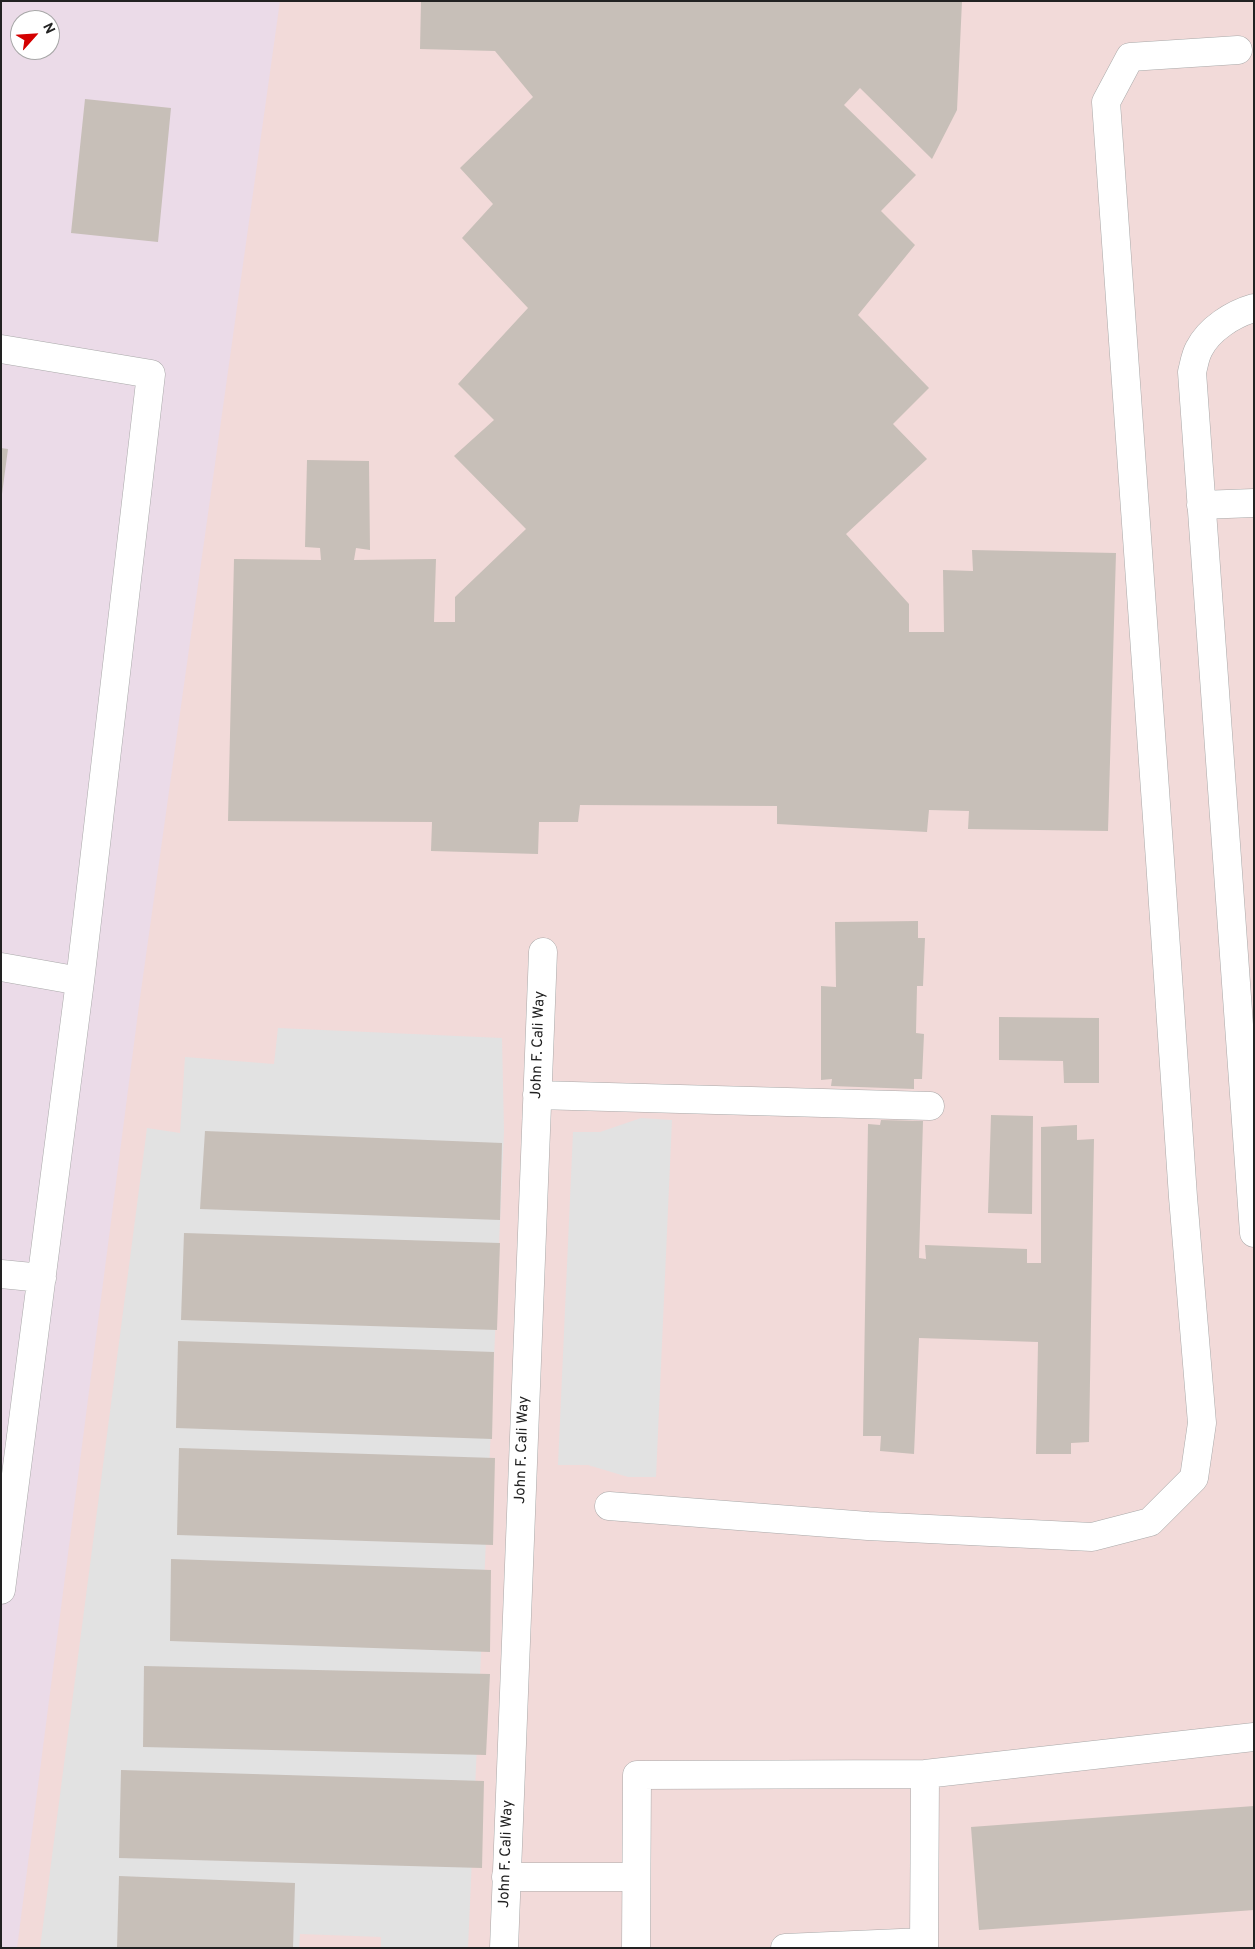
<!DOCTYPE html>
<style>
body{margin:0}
#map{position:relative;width:1255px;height:1949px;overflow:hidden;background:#f2efe9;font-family:Overpass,sans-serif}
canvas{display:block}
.frame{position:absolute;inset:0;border:2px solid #222;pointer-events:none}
.north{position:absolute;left:10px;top:10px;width:50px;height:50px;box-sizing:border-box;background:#fff;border:1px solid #a7a7a7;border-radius:50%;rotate:64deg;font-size:14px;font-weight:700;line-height:20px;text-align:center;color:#222}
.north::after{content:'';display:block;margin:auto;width:18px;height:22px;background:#d40000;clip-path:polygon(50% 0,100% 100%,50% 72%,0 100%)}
</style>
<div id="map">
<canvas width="1255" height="1949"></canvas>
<div class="frame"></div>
<div class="north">N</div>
</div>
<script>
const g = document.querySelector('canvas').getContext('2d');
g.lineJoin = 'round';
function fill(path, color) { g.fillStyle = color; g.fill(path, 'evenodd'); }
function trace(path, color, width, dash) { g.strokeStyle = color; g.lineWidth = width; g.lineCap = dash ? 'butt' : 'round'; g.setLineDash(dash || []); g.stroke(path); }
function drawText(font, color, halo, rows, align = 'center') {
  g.font = font + ' Overpass,sans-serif'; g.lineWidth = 5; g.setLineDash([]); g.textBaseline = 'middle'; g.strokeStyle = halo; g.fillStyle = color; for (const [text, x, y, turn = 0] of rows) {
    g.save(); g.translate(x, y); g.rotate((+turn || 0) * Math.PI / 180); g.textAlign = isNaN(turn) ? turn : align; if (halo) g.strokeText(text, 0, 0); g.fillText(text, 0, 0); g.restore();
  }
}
const commercial = new Path2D(`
 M1 1H1254V1948H1ZM20 20H50V50H20Z`);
const industrial = new Path2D(`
 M1 1H280L139 1005 17 1948H1ZM20 20H50V50H20Z`);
const parking = new Path2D(`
 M278 1028 502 1038 504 1131 468 1948H381V1937L300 1934 299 1948H40L147 1128 180 1133 185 1057 274 1064Z
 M641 1118 672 1120 656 1477H628L588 1465H558L573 1132H600Z`);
const building = new Path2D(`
 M421 1H962L957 110 932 159 860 88 844 105 916 175 881 211 915 245 858 315 929 388 893 424 927 459 846 534 909 604V632H944L943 570 973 571 972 550 1116 553 1108 831 968 829 969 811 929 810 927 832 777 824V806L580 805 578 822H539L538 854 431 851 432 822 228 821 234 559 321 560 320 548 305 547 307 460 369 461 370 550 356 548 354 560 436 559 434 622H455V597L526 529 454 456 494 420 458 384 528 308 462 238 493 204 460 168 533 97 495 51 420 49Z
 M85 99 171 108 158 242 71 233Z
 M1 448 8 449 2 494H1Z
 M918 921V938H925L923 986H917L916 1033 924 1034 922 1079H914V1089L831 1086 832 1079 821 1080V986L836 987 835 922Z
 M999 1017 1099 1018V1083H1064L1063 1061 999 1060Z
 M991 1115 1033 1116 1032 1214 988 1213Z
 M881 1120 923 1121 919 1258 926 1259 925 1245 1027 1249V1263H1041V1127L1077 1125V1140L1094 1139 1089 1442 1071 1443V1454H1036L1038 1342 919 1338 914 1454 880 1451 881 1436H863L868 1124 880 1125Z
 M205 1131 502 1143 500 1220 200 1209Z
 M184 1233 500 1243 497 1330 181 1320Z
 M178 1341 494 1352 492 1439 176 1428Z
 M179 1448 495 1458 493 1545 177 1535Z
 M171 1559 491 1570 490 1652 170 1641Z
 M144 1666 490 1674 486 1755 143 1747Z
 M121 1770 484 1781 482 1868 119 1858Z
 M1254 1806V1910L979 1930 971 1827Z
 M119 1876 295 1883 293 1948H117Z`);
const minor = new Path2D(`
 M1254 308C1233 314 1209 329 1199 349 1195 356 1194 365 1192 372L1254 1233
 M1 349 151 374 80 981 1 967
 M1201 505 1254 503
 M537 1095 930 1106
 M1 1274 42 1278
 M609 1506 868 1526 1092 1537 1150 1522 1194 1478 1202 1423 1183 1197 1160 860 1106 102 1130 57 1238 50
 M1 1590 80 981
 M506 1877H636
 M504 1948 543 952
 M636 1948 637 1775 925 1774 1254 1737
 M785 1948 924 1942
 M924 1948 925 1774`);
const streetNames = [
 ["John F. Cali Way",539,1045,-88],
 ["John F. Cali Way",523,1450,-88],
 ["John F. Cali Way",507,1854,-88]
];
fill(commercial, '#f2dad9');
fill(industrial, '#ebdbe8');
fill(parking, '#e2e2e2');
fill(building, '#c7bfb8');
trace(minor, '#a9a9a9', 29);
trace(minor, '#fff', 28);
drawText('15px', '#222', '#fff', streetNames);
</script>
